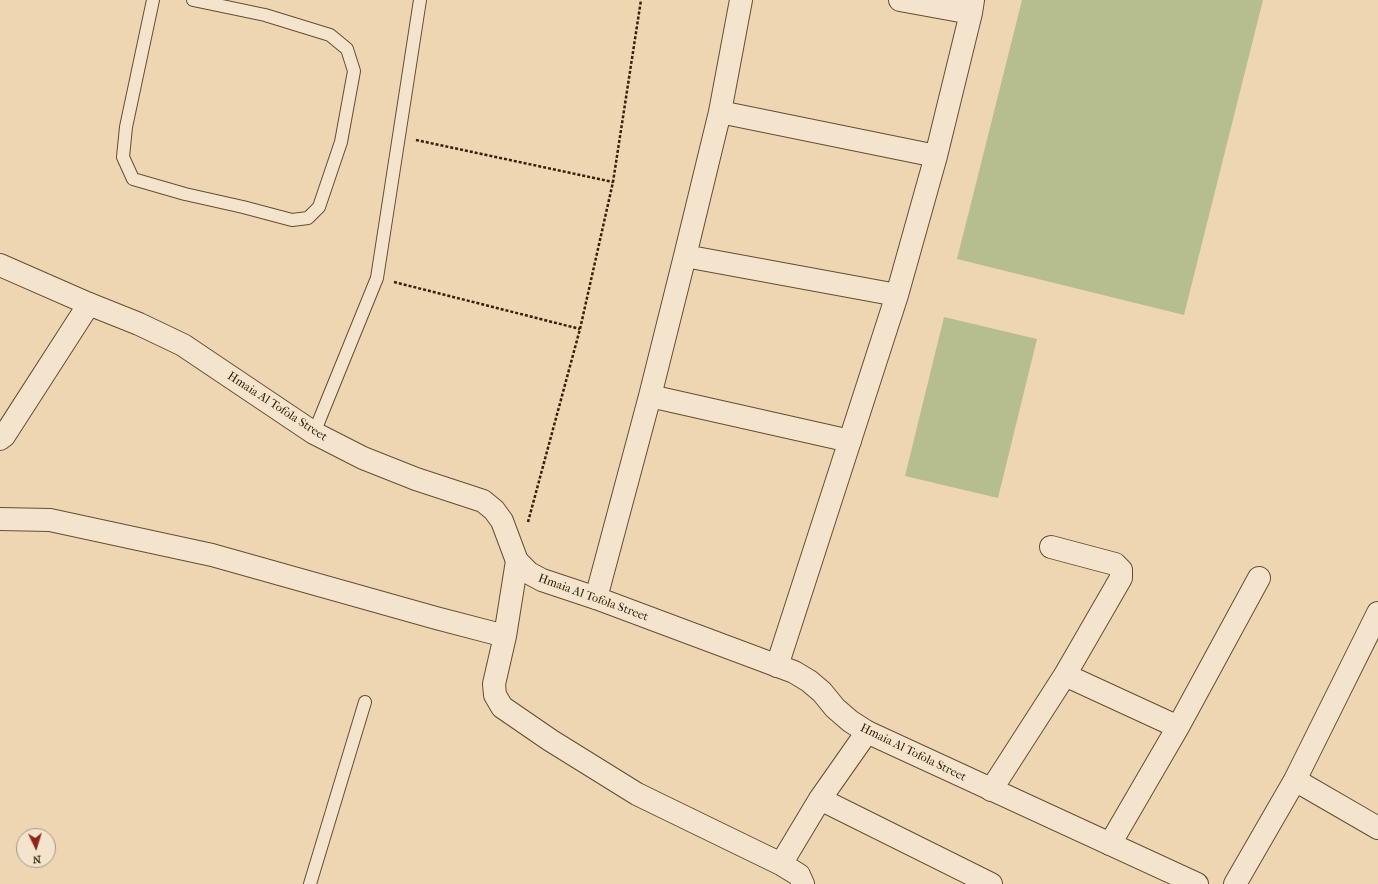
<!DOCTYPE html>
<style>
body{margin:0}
#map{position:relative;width:1378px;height:884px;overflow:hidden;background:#efd6b2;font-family:"IM FELL French Canon",serif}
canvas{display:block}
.north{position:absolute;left:16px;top:828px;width:40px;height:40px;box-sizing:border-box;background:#f5e4cd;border:1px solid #a8967e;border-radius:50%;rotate:176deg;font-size:11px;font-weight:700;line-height:16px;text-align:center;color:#342107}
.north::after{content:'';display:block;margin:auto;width:14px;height:18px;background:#8f2418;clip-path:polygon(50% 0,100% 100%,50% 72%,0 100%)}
</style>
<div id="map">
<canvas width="1378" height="884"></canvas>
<div class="north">N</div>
</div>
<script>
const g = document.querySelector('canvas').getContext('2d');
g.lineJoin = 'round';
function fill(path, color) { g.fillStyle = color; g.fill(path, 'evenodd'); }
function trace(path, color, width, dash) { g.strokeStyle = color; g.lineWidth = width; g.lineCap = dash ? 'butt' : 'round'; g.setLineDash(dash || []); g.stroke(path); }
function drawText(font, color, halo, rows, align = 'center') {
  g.font = font + ' "IM FELL French Canon",serif'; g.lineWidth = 4; g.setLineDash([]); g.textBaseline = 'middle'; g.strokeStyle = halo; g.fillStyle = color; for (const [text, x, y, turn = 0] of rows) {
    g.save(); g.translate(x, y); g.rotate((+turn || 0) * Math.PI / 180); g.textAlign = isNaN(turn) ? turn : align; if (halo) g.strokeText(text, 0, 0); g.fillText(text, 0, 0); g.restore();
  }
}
const green = new Path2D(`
 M1022 0H1263L1184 315 957 259Z
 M944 317 1037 339 998 498 905 476Z`);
const path = new Path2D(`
 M416 140 613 182
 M394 282 580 329
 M528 522 580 329 613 182 641 0`);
const service = new Path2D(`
 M153 0 126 127 123 157 133 179 185 194 243 207 292 220 308 218 319 207 341 142 354 71 347 49 330 35 265 15 193 0
 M314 433 377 278 420 0
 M310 884 365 702`);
const minor = new Path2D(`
 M900 0 971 13 973 0
 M720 112 936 156
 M685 256 897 295
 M650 396 850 441
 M0 439 4 436 89 304
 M0 519 50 520 212 555 436 618 505 636
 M517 561 505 636 494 684 495 695 502 707 550 740 637 794 781 864 799 875 803 884
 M596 598 650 396 685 256 720 112 741 0
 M777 666 897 295 936 156 971 13
 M1065 675 1178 727
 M1295 780 1378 613
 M991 790 1065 675 1121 578V570L1115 564 1051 547
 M820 799 991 884
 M1110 844 1178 727 1259 578
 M781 864 820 799 867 732
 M1235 884 1295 780 1378 828`);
const tertiary = new Path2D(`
 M0 265 89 304 139 324 183 345 314 433 363 458 416 479 483 501 494 510 502 521 517 561 529 573 542 580 596 598 794 672 809 681 822 692 835 708 850 721 867 732 1197 884`);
const streetNames = [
 ["Hmaia Al Tofola Street",277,407,33],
 ["Hmaia Al Tofola Street",593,598,20],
 ["Hmaia Al Tofola Street",913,753,26]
];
fill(green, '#b7be8d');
trace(service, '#634e32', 14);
trace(minor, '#634e32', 24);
trace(tertiary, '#634e32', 24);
trace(path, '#342107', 2.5, [3, 2]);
trace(service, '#f5e4cd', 12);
trace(minor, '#f5e4cd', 22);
trace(tertiary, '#f5e4cd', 22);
drawText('12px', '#342107', '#f5e4cd', streetNames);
</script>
